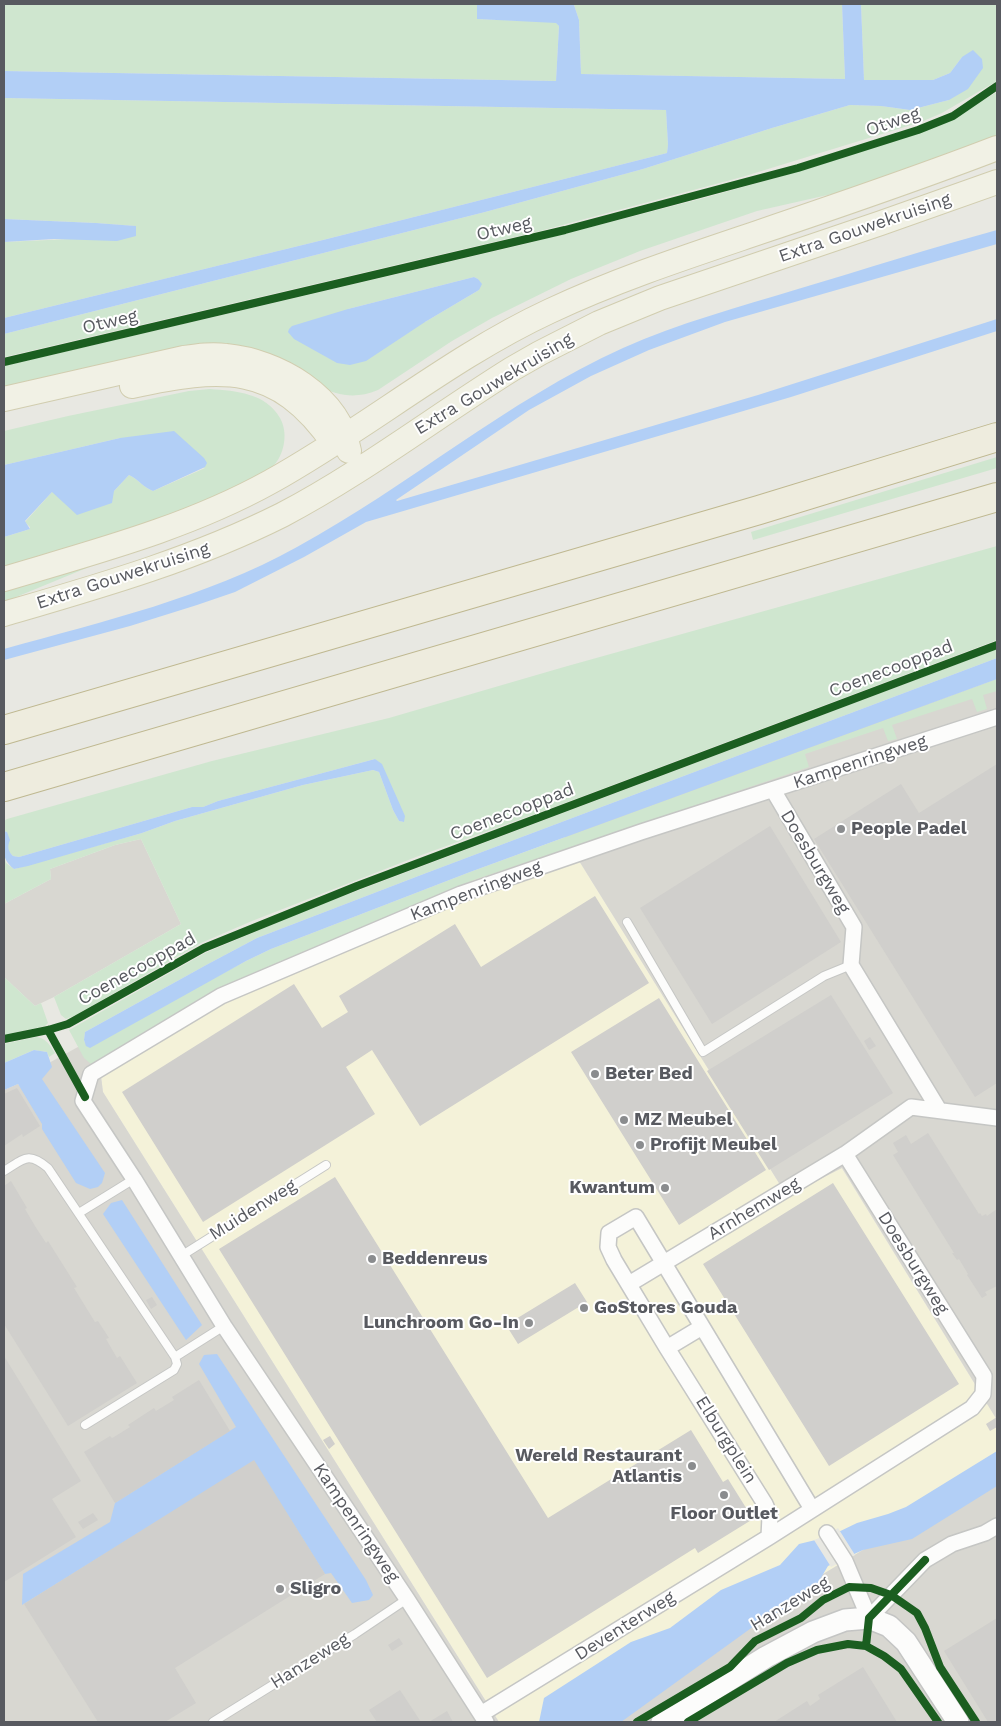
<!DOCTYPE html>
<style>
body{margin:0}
#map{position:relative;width:1001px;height:1726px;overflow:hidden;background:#e8e8e2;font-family:"Work Sans",sans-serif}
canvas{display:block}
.frame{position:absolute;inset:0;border:5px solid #585a60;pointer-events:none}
</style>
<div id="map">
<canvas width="1001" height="1726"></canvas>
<div class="frame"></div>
</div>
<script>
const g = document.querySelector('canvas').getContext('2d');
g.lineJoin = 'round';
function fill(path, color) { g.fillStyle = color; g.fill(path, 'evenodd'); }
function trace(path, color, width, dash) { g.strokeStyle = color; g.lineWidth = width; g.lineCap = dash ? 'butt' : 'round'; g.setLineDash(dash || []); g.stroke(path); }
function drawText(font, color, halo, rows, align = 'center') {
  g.font = font + ' "Work Sans",sans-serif'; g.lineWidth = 4; g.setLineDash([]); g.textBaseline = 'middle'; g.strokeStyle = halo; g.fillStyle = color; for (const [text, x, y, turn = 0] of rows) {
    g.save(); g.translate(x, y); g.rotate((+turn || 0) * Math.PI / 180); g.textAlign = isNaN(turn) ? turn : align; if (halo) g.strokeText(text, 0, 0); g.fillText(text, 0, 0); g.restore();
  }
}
const commercial = new Path2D(`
 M563 835 787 1196 841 1167 997 1420V1469L578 1722H499L103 1092 96 1037Z`);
const industrial = new Path2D(`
 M997 679V1420L842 1168 787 1196 563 835Z
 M141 839 181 924 54 997 35 1006 4 977V904L51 879 50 869 115 845Z
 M96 1037 103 1092 499 1722H4V1090L18 1084 21 1088 38 1069Z
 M997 1469V1722H578Z`);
const green = new Path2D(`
 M4 4H477V19L556 22 559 26 556 81 4 71Z
 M570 4H842L845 79 581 74 579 20 574 5Z
 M861 4H997V81L942 113 921 122 742 177 540 231 4 357V334L485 212 643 169 772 128 850 105 881 106 910 110 949 100 962 57 950 73 933 80H864Z
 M997 92V135L934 161 854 189 757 211 640 251 571 279 492 318 452 341 378 390C342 405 318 386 288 368L4 394V366L521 245 704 198 807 169 928 129 949 120ZM474 277 478 279 479 290 425 322 348 309Z
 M4 98 666 110 668 145 667 153 323 240 4 318V242L136 236 135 226 96 223 4 219Z
 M210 389C236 391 266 393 280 418 288 432 285 452 275 464 266 474 251 479 239 485 165 523 83 543 4 568V537L30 529V527L25 522 52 492 114 491 129 475C138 479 144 488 153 491L205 468 120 438 4 465V431L68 416 189 391Z
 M997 457V468L753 540 751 532Z
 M997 546V640L554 807 416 857 252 921 201 943 76 1015 66 1019 61 1015 54 997 181 924 141 839 115 845 50 869 51 879 4 904V855L6 863 14 869 142 833 175 821 303 785 373 770 379 772 393 810 399 821 404 822 375 759 218 801 203 807H192L19 857 13 856 9 852 7 845V832L4 831V821L7 819 212 761 389 718 564 667Z
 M88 564 89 567 4 602V590Z
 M997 649V658L421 875 257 938 208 964 85 1032 84 1040 86 1046 246 961 271 949 470 872 997 679V691L983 695 987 709 977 712 972 699 892 725 897 739 888 741 883 728 805 754 809 767 474 880 235 981 91 1064 84 1058 69 1030 205 953 309 909Z
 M4 977 35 1006 41 1003 48 1023 45 1026 4 1035Z
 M36 1037C46 1038 49 1044 55 1053L49 1057 47 1052 34 1050 4 1063V1044Z`);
const water = new Path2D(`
 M477 4H570L574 5 579 20 581 74 845 79 842 4H861L864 80H933L950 73 962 57 973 50 982 59 983 68 968 89 949 100 910 110 881 106 850 105 772 128 643 169 485 212 4 334V318L323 240 667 153 668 145 666 110 4 98V71L556 81 559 26 556 23 477 19Z
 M4 219 96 223 136 226V236L117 241 54 239 4 242Z
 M997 230V244L725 322 649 350 591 376 529 410 396 500 397 501 758 395 997 319V331L791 397 366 522 304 557 235 592 197 605 130 626 4 660V649C104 621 205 598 297 547 409 486 506 401 623 348 679 323 739 307 798 289 865 269 931 248 997 230Z
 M474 277 478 279 482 284 479 290 425 322 366 361 350 365 337 363 294 339 288 332 289 329 292 326 348 309Z
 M174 431 204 458 207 463 205 467 153 491C144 488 138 479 129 475L114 491 112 503 77 515 52 492 25 521 30 529 4 537V465L120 438Z
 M997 658V679L470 872 271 949 246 961 90 1048 86 1046 84 1040 85 1032 208 964 257 938 421 875Z
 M375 759 382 764 405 816 404 822 399 821 393 810 379 772 373 770 303 785 175 821 142 833 28 866 14 869C0 858 4 847 4 831L7 832 10 840C7 847 8 851 13 856L19 857 192 807H203L218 801Z
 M34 1050 47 1052 52 1067 42 1079 105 1173 102 1183 98 1187 90 1189 76 1183 42 1129V1124L18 1084 4 1090V1063Z
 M122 1200 202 1325 186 1340 103 1214 111 1203Z
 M217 1354 366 1580 373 1595 369 1600 352 1603 331 1573 325 1574 254 1461 22 1605 23 1574 110 1522 115 1503 236 1427 199 1364 204 1355Z
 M997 1451V1486L912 1539 863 1550 828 1566 810 1596 761 1621 621 1722H539L544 1698 631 1642 670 1628 721 1590 780 1565 799 1544 828 1537 857 1523 888 1514 906 1507Z`);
const pier = new Path2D(`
 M838 1528 855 1555 831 1567 814 1540 827 1535Z`);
const building = new Path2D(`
 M997 764V1083L975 1097 814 839 901 784 919 813Z
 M770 826 841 942 712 1024 640 908Z
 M595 896 649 983 420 1126 372 1050 346 1067 375 1114 203 1222 122 1092 294 984 322 1028 348 1012 339 996 455 924 481 967Z
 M831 995 893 1093 769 1170 707 1071Z
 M659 998 766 1170 679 1225 571 1052Z
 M870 1037 876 1046 869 1050 864 1041Z
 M17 1088 40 1126 23 1137 22 1134 4 1146V1094Z
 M928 1133 979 1214 980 1213 982 1216 986 1214 987 1216 997 1209V1286L985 1292 987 1295 982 1298 967 1275 968 1274 959 1259 957 1260 952 1253H954L893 1155 898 1152 893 1143 906 1135 911 1144Z
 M335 1177 548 1518 691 1430 723 1482 728 1479 753 1519 698 1553 695 1548 487 1678 219 1249Z
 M11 1181 27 1208 25 1209 35 1226 46 1243 48 1241 77 1287 74 1288 95 1322 98 1321 109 1338 106 1339 117 1358 120 1356 137 1383 68 1426 4 1324V1186Z
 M833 1183 959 1384 829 1466 703 1264Z
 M575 1283 587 1302 518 1344 506 1325Z
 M152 1297 157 1305 151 1309 146 1300Z
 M4 1356 81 1481 52 1499 76 1537 4 1582Z
 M199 1380 230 1431 115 1503 84 1452 110 1436 112 1438 114 1437 130 1427 128 1425 154 1408 156 1411 174 1400 172 1397Z
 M997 1417V1427L990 1431 986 1424Z
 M330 1436 335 1444 329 1449 323 1440Z
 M254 1460 325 1574 175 1668 196 1703 165 1722H98L24 1604Z
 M93 1513 98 1520 83 1529 78 1522Z
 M997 1618V1722H988L944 1651Z
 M399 1638 403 1644 392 1651 388 1645Z
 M863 1667 897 1722H774L807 1701 810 1706 820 1699 818 1695Z
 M400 1690 421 1722H377L369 1710Z
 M447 1711 453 1722H429Z`);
const lane = new Path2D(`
 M627 922 703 1052 824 976 851 965
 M4 1171C24 1159 28 1151 48 1168L175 1357
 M79 1213 134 1179
 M181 1256 326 1165
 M85 1425 174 1370 177 1364 175 1357 224 1326
 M213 1722 355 1634 407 1599`);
const street = new Path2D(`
 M773 790 854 927 851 965 939 1110
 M629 1284 845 1154
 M667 1348 702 1327
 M827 1533 845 1561 869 1618 925 1560 952 1544 985 1533 997 1526
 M769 1537 770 1516 765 1504 667 1348 614 1260 608 1247 609 1233 636 1217 812 1509
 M481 1714 769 1537 972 1408 983 1394 984 1376 845 1154 911 1107 997 1118
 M486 1722 407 1599 224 1326 134 1179 83 1101 91 1074 221 996 461 894 641 832 997 717`);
const secondary = new Path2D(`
 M662 1722 766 1657 813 1632 845 1620 869 1618 889 1626 906 1642 958 1722`);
const primary = new Path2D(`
 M132 386C221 367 277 361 334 444
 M4 399 184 358C198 356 212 354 226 356 278 361 339 396 349 451
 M4 579C94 552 187 528 270 482 366 429 451 357 550 311 618 279 689 256 760 232 840 205 919 178 997 148
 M4 614C100 586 192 560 282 515 362 473 435 417 512 369L540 353 599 323 660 298 881 223 997 182`);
const highway = new Path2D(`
 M4 730 759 510 997 437
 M4 787 997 497`);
const cycleway = new Path2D(`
 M4 362 565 230 798 168 918 130 953 116 997 86
 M48 1030 85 1097
 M4 1039 48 1030 68 1024 204 948 357 886 997 645
 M866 1646 869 1618 925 1560
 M637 1722 730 1667 755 1641 801 1618 823 1600 849 1587 871 1588 891 1595 917 1613 925 1628 940 1667 976 1722
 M688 1722 787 1663 817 1650 848 1644 866 1646 884 1656 901 1669 938 1722`);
const markers = [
 [841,829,5,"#8a8c8e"],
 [595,1074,5,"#8a8c8e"],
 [624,1120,5,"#8a8c8e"],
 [640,1145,5,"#8a8c8e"],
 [665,1188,5,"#8a8c8e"],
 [372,1259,5,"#8a8c8e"],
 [584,1308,5,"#8a8c8e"],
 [529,1323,5,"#8a8c8e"],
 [692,1466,5,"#8a8c8e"],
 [724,1495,5,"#8a8c8e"],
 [280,1589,5,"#8a8c8e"]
];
const streetNames = [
 ["Otweg",893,122,-19],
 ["Extra Gouwekruising",865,228,-19],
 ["Otweg",504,229,-13],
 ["Otweg",110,322,-13],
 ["Extra Gouwekruising",494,384,-31],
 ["Extra Gouwekruising",123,576,-18],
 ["Coenecooppad",891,669,-21],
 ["Kampenringweg",860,762,-18],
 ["Coenecooppad",512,812,-21],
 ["Doesburgweg",815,862,59],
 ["Kampenringweg",476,891,-21],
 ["Coenecooppad",137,969,-29],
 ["Arnhemweg",754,1209,-31],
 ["Muidenweg",253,1210,-32],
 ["Doesburgweg",913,1263,58],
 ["Elburgplein",726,1440,58],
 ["Kampenringweg",356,1523,56],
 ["Hanzeweg",790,1604,-31],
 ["Deventerweg",625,1626,-32],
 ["Hanzeweg",310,1661,-32]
];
const poiNames = [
 ["People Padel",851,829],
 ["Beter Bed",605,1074],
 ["MZ Meubel",634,1120],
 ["Profijt Meubel",650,1145],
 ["Kwantum",655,1188,"right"],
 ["Beddenreus",382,1259],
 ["GoStores Gouda",594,1308],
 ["Lunchroom Go-In",519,1323,"right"],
 ["Wereld Restaurant",682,1456,"right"],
 ["Atlantis",682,1477,"right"],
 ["Floor Outlet",724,1514,"center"],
 ["Sligro",290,1589]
];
fill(commercial, '#f4f2d9');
fill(industrial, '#d8d7d1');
fill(green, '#cfe6cf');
fill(water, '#b2cff6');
fill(pier, '#e8e8e2');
fill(building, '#d0cfcc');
trace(lane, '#c5c6c4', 10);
trace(street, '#c5c6c4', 18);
trace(secondary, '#c4c5c4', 24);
trace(primary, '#d1cdaf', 26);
trace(highway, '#bfb890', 30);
trace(lane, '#fcfcfb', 8);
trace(street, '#fcfcfb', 15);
trace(secondary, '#fcfcfb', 21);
trace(primary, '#f1f1e5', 24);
trace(highway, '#eeecde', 28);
trace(cycleway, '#1b5e20', 8);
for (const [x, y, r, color] of markers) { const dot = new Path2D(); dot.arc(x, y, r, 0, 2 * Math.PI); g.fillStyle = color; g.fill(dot); trace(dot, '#fff', 2); }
drawText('18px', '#585a60', '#fff', streetNames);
drawText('bold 18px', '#585a60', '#fff', poiNames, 'left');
</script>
